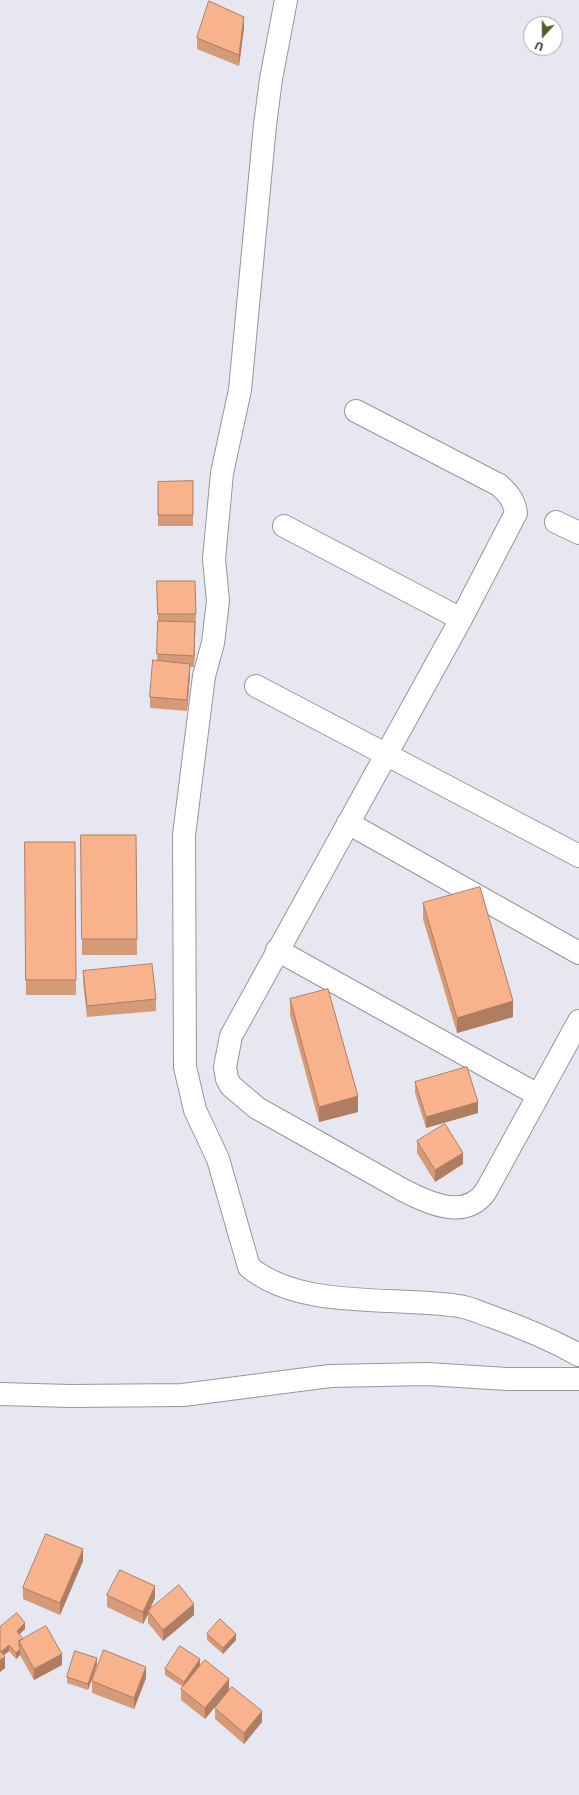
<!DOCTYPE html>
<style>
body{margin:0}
#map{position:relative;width:579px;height:1795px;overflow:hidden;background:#e6e7f0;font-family:Arial,sans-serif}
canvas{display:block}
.north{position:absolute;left:523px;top:16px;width:40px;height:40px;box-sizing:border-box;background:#fff;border:1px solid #a6a7a8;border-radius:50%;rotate:201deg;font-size:11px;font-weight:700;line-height:16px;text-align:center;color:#212225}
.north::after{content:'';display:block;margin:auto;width:14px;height:18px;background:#585926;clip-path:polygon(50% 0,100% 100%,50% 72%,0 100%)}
</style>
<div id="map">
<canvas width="579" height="1795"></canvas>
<div class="north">U</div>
</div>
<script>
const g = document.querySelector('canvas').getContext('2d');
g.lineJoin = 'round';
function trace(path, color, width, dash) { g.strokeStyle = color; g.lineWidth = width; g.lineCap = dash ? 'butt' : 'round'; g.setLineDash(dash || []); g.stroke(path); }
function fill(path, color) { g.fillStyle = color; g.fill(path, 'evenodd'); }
const street = new Path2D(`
 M286 0 271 79 265 125 240 390 222 473 214 559 218 601 213 643 204 676 184 835 185 1067 195 1110 218 1159 249 1267C301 1310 393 1296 458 1306 469 1307 480 1313 490 1316 521 1327 550 1339 579 1355
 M356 411 499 485C509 494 514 500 516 513L461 619 231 1036 225 1067 227 1079 231 1086 257 1108 403 1190C428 1203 466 1221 486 1191L579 1021
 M556 522 579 533
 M284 526 461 619
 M256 686 579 856
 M348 823 579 953
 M277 950 538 1095
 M0 1394 70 1396 183 1395 330 1376 427 1374 507 1379H579`);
const wall = new Path2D(`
 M244 28 239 66 197 49V38Z
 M193 481V526H158V482Z
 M157 593 196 614 194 667H190V675L187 711 150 708V697L157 661 158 626Z
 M81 835H136L137 955H82Z
 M25 842H75L76 995H26Z
 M423 903 513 1017 457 1033 423 919Z
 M83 971 156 999V1011L87 1017 83 982Z
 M290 999 358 1112 319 1122 290 1015Z
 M415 1082 478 1113 426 1128 415 1093Z
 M417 1141 463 1164 435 1182 417 1153Z
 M83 1561 60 1615 23 1599V1588Z
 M107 1595 155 1598 150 1610 194 1615 163 1641 148 1623V1614L143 1624 107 1607Z
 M0 1627 25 1629 19 1634 23 1639 62 1665 34 1680 20 1655 16 1659 9 1651 4 1655 5 1668 0 1672Z
 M207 1634 236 1640 223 1654 207 1640Z
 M97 1664 88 1690 67 1683V1677Z
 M200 1665 195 1673 229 1690 205 1719 181 1700V1689L183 1687 165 1675V1669Z
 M146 1678 134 1709 92 1693V1681Z
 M215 1708 262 1722 244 1744 215 1719Z`);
const shadedWall = new Path2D(`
 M244 17V28L239 66V55Z
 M195 622V633L194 667V656Z
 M190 664V675L187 711V700Z
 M513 1001V1017L457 1033V1018Z
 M358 1096V1112L319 1122V1107Z
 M478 1102V1113L426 1128V1117Z
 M463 1153V1164L435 1182V1170Z
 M83 1549V1561L60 1615V1603Z
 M155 1586V1598L148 1612V1611V1614L143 1624V1612Z
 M194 1604V1615L163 1641V1630Z
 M25 1623V1629L17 1637V1631Z
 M236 1634V1640L223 1654V1648Z
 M9 1645V1651L0 1658V1652Z
 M20 1649V1655L16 1659V1653Z
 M62 1654V1665L34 1680V1669Z
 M5 1657V1668L0 1672V1660Z
 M97 1658V1664L88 1690V1684Z
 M200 1659V1665L184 1688V1682Z
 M146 1667V1678L134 1709V1698Z
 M229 1679V1690L205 1719V1708Z
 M262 1711V1722L244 1744V1733Z`);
const building = new Path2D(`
 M209 1 244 17 239 55 197 38Z
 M193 481V515H158V482Z
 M157 581H195L196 614H158Z
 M158 621 195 622 194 656 157 654Z
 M153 660 190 664 187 700 150 697Z
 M81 835H136L137 939H82Z
 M25 842H75L76 980H26Z
 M480 887 513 1001 457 1018 423 903Z
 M152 964 156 999 87 1006 83 971Z
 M328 989 358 1096 319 1107 290 999Z
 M467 1067 478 1102 426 1117 415 1082Z
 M445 1124 463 1153 435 1170 417 1141Z
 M46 1534 83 1549 60 1603 23 1588Z
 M120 1570 155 1586 143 1612 107 1595Z
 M179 1585 194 1604 163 1630 148 1611Z
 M17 1613 25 1623 17 1631 23 1639 19 1641V1646L20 1649 16 1653 9 1645 1 1652 0 1650V1627Z
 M220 1619 236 1634 223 1648 207 1634Z
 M46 1626 62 1654 34 1669 19 1641Z
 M180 1646 200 1659 184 1682 165 1669Z
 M0 1650 5 1657 0 1660Z
 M104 1650 146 1667 134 1698 92 1681Z
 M75 1651 97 1658 88 1684 67 1677Z
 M205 1660 229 1679 205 1708 181 1689Z
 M232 1687 262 1711 244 1733 215 1708Z`);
trace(street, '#95979e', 24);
trace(street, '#fff', 22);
fill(wall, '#d59a78');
fill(shadedWall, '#ae7d62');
fill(building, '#f8b38c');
trace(building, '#ae7d62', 1);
</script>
